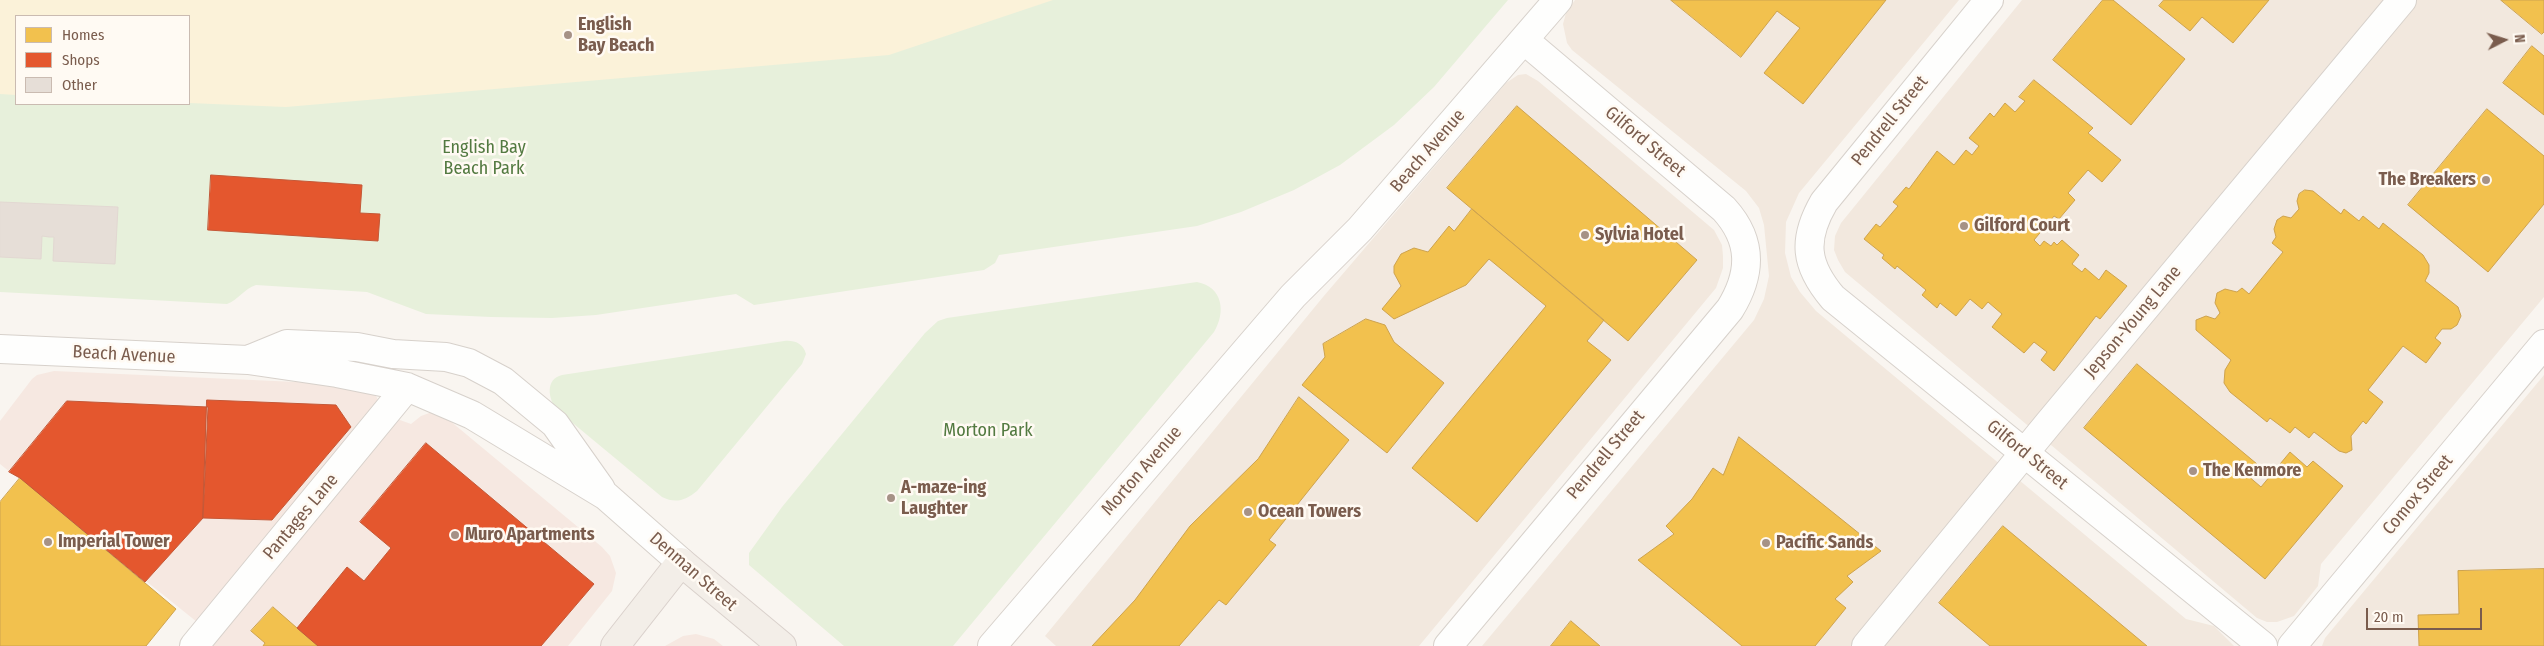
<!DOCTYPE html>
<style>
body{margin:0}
#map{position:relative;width:2544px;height:646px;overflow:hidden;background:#f9f5f0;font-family:"Fira Sans Condensed",sans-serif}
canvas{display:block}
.legend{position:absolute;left:15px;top:15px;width:175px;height:90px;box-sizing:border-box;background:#fffaf3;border:1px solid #cabbb1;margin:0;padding:6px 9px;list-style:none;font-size:15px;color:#7a5c4d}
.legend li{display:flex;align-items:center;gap:10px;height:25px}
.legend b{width:25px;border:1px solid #cabbb1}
.north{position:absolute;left:2479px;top:15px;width:50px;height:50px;-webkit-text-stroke:4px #fffaf3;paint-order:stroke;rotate:85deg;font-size:14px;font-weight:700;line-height:20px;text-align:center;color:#7a5c4d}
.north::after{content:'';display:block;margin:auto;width:18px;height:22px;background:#7a5c4d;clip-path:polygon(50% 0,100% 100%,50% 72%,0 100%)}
.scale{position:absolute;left:2366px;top:608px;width:116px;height:22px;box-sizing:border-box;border:2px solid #7a5c4d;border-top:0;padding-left:6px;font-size:15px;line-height:18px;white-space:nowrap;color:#7a5c4d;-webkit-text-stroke:4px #fffaf3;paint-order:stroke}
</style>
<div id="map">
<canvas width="2544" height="646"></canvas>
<ul class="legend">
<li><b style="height:14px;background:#f2c14e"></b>Homes</li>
<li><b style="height:14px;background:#e4572e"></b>Shops</li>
<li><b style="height:14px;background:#e6ded7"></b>Other</li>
</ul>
<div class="north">N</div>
<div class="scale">20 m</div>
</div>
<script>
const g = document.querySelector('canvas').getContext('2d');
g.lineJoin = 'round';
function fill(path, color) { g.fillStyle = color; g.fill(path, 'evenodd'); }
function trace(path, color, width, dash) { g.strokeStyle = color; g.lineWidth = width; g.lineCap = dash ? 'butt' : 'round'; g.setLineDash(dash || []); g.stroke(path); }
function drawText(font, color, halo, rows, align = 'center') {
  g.font = font + ' "Fira Sans Condensed",sans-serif'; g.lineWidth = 5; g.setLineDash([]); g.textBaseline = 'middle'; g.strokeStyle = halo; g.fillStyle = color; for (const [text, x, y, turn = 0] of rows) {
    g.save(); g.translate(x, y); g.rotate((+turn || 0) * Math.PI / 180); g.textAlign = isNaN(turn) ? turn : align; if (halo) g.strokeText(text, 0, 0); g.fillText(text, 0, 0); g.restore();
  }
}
const residential = new Path2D(`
 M1575 0H1959L1799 193 1786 222 1785 253 1791 277 1800 292 1816 311 2186 619 2214 626 2234 646H1482L1754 320 1764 299 1769 276 1764 225 1759 208 1746 191 1572 50 1567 43 1563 24 1566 13Z
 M2022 0H2544V297L2321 564 2318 586 2294 616 2277 622H2267L2257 618 1845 272 1838 260 1834 250 1835 236 1841 223Z
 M1526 74 1538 81 1714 230 1722 245 1723 256V268L1716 288 1419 646H1056L1045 636 1323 297 1506 83 1518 75Z
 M2544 375V646H2322L2325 638Z`);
const commercial = new Path2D(`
 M54 371 363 385 375 394 386 415 411 424 421 416 435 411 443 415 602 547 610 556 616 573 612 591 568 646H194L207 630 0 464V421L32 379 37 375Z
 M696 634 714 639 723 646H665L683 636Z`);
const green = new Path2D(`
 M0 0H1508L1434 87 1394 125 1340 165 1294 190 1241 212 1197 226 999 255 995 263 984 270 754 305 736 294 596 315 552 318 491 317 426 314 367 292 256 285C244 289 238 300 227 304L0 292ZM16 16H189V104H16Z
 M1197 282C1223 287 1226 312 1214 332L953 646H844L749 565V553L782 507 925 333 938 321 947 318Z
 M784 341C794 340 803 343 806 354L802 364 697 491C686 500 676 504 662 497L557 410C548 399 545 379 562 375Z`);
const sand = new Path2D(`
 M0 0H1053L889 55 286 107 189 103V16H16V95L0 94Z`);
const homes = new Path2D(`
 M1671 0H1886L1803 104 1764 73 1800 28 1777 11 1741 57Z
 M2103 0H2113L2185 59 2131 125 2053 60Z
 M2164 0H2269L2233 43 2202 17 2190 31 2159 6Z
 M2501 0H2544V32L2542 34Z
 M2532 46 2544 56V115L2503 83Z
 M2034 80 2093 128 2088 133 2121 160 2102 182 2088 170 2068 193 2075 200 2059 219 2054 216 2034 240 2040 246 2044 241 2051 246 2054 242 2057 245 2062 240 2079 255 2072 264 2082 272 2085 268 2099 280 2106 270 2127 286 2100 319 2096 316 2054 371 2041 360 2047 352 2034 342 2024 353 1992 327 2002 314 1988 302 1982 309 1970 299 1956 316 1940 303 1937 308 1922 295 1926 290 1897 266 1895 269 1882 258 1884 255 1864 239 1876 224 1880 227 1898 206 1893 202 1906 187 1909 189 1937 151 1954 165 1966 150 1972 155 1979 146 1969 138 1990 113 1994 117 2005 103 2015 112 2025 101 2019 97Z
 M1517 106 1697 260 1628 341 1447 188Z
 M2487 109 2544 156V204L2488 272 2408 205Z
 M2305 190 2313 191 2341 214 2344 209 2359 221 2363 216 2379 229 2383 223 2423 255 2429 265V273L2425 281 2458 307 2461 316 2457 325 2451 329H2442L2435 338 2441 343 2426 363 2403 346 2368 390 2383 402 2366 424 2363 421 2351 436 2352 450 2346 453 2339 451 2314 432 2309 438 2295 427 2290 433 2270 418 2267 422 2230 392 2224 383 2225 370 2231 360 2196 330V320L2206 316 2215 319 2220 313 2215 303 2217 293 2225 289 2237 292 2242 288 2249 294 2283 252 2272 243 2276 237 2274 229 2277 220 2283 216 2291 218 2299 209 2297 201 2299 194Z
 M1472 209 1604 320 1587 341 1611 360 1477 522 1412 468 1546 306 1489 259 1466 285 1394 319 1382 309 1401 286 1394 273V266L1401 254 1414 248 1428 252 1449 226 1454 231Z
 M1366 319 1385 325 1394 342 1444 383 1387 453 1302 385 1325 357 1323 344Z
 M2137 364 2257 464 2247 475 2261 487 2290 452 2307 467 2313 461 2343 486 2265 579 2084 428Z
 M1299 397 1349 440 1269 540 1276 545 1226 605 1219 600 1179 646H1092L1135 600 1190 526 1258 459Z
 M1739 437 1881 551 1847 576 1853 582 1835 599 1846 608 1815 646H1742L1638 560 1674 534 1666 526 1692 499 1713 468 1723 475Z
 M20 478 176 609 146 646H0V502Z
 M2003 526 2147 646H1990L1939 603Z
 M2544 569V646H2419L2418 615 2459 614 2458 571Z
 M273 607 297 628 318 646H263L265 643 251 631Z
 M1571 621 1600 646H1551Z`);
const shops = new Path2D(`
 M211 175 362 185 360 213 380 214 378 241 208 230Z
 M207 400 336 405 351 427 272 520 203 518Z
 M67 401 208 407 203 518 145 582 20 478 9 472Z
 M426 443 594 584 541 646H318L297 628 347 567 364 581 391 548 360 522Z`);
const building = new Path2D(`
 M0 202 118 207 115 264 53 261 54 237H49L42 236 41 259 0 257Z`);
const minor = new Path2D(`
 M1989 0 1824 202C1802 240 1805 265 1833 298L2263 646
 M0 349 248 360 337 373 407 387 472 415 606 496 681 562
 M248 360 287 344 357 347 393 354 446 357 469 363 503 381 555 424 601 489
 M194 646 407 387
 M992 646 1293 296 1360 229 1558 0
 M1448 646 1730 309C1752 273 1753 241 1724 209L1524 40
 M1866 646 2049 423 2402 0
 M2292 646 2544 344`);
const major = new Path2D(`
 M615 646 681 562 782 646`);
const markers = [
 [568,35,5,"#a69286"],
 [2486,180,5,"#a69286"],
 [1964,226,5,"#a69286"],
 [1585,235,5,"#a69286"],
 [2193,471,5,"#a69286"],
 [891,498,5,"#a69286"],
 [1248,512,5,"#a69286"],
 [455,535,5,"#a69286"],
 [48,542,5,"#a69286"],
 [1766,543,5,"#a69286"]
];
const poiNames = [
 ["English",578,25],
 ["Bay Beach",578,46],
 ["The Breakers",2476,180,"right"],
 ["Gilford Court",1974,226],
 ["Sylvia Hotel",1595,235],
 ["The Kenmore",2203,471],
 ["A-maze-ing",901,488],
 ["Laughter",901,509],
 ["Ocean Towers",1258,512],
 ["Muro Apartments",465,535],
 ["Imperial Tower",58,542],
 ["Pacific Sands",1776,543]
];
const streetNames = [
 ["Pendrell Street",1890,121,-51],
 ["Gilford Street",1645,142,40],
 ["Beach Avenue",1428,151,-49],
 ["Jepson-Young Lane",2133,322,-50],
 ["Beach Avenue",124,355,3],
 ["Pendrell Street",1606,455,-50],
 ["Gilford Street",2027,455,39],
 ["Morton Avenue",1142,471,-49],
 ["Comox Street",2418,495,-50],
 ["Pantages Lane",301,517,-50],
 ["Denman Street",693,572,41]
];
const parkNames = [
 ["English Bay",484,148],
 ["Beach Park",484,169],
 ["Morton Park",988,431]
];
fill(residential, '#f2e8de');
fill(commercial, '#f6e8e1');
fill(green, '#e7f0db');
fill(sand, '#fbf2d9');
fill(homes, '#f2c14e');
trace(homes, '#cea34e', 1);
fill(shops, '#e4572e');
trace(shops, '#c45837', 1);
fill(building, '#e6ded7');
trace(building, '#e2d8d2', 1);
trace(minor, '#d7d1cb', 30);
trace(major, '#dad1cc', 30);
trace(minor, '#fefefd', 28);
trace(major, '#f3eee8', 28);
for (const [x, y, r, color] of markers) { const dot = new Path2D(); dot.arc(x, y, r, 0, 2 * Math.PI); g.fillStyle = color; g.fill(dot); trace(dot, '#fffaf3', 2); }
drawText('bold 18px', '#7a5c4d', '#fffaf3', poiNames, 'left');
drawText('18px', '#7a5c4d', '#fffaf3', streetNames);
drawText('18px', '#537a41', '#fffaf3', parkNames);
</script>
